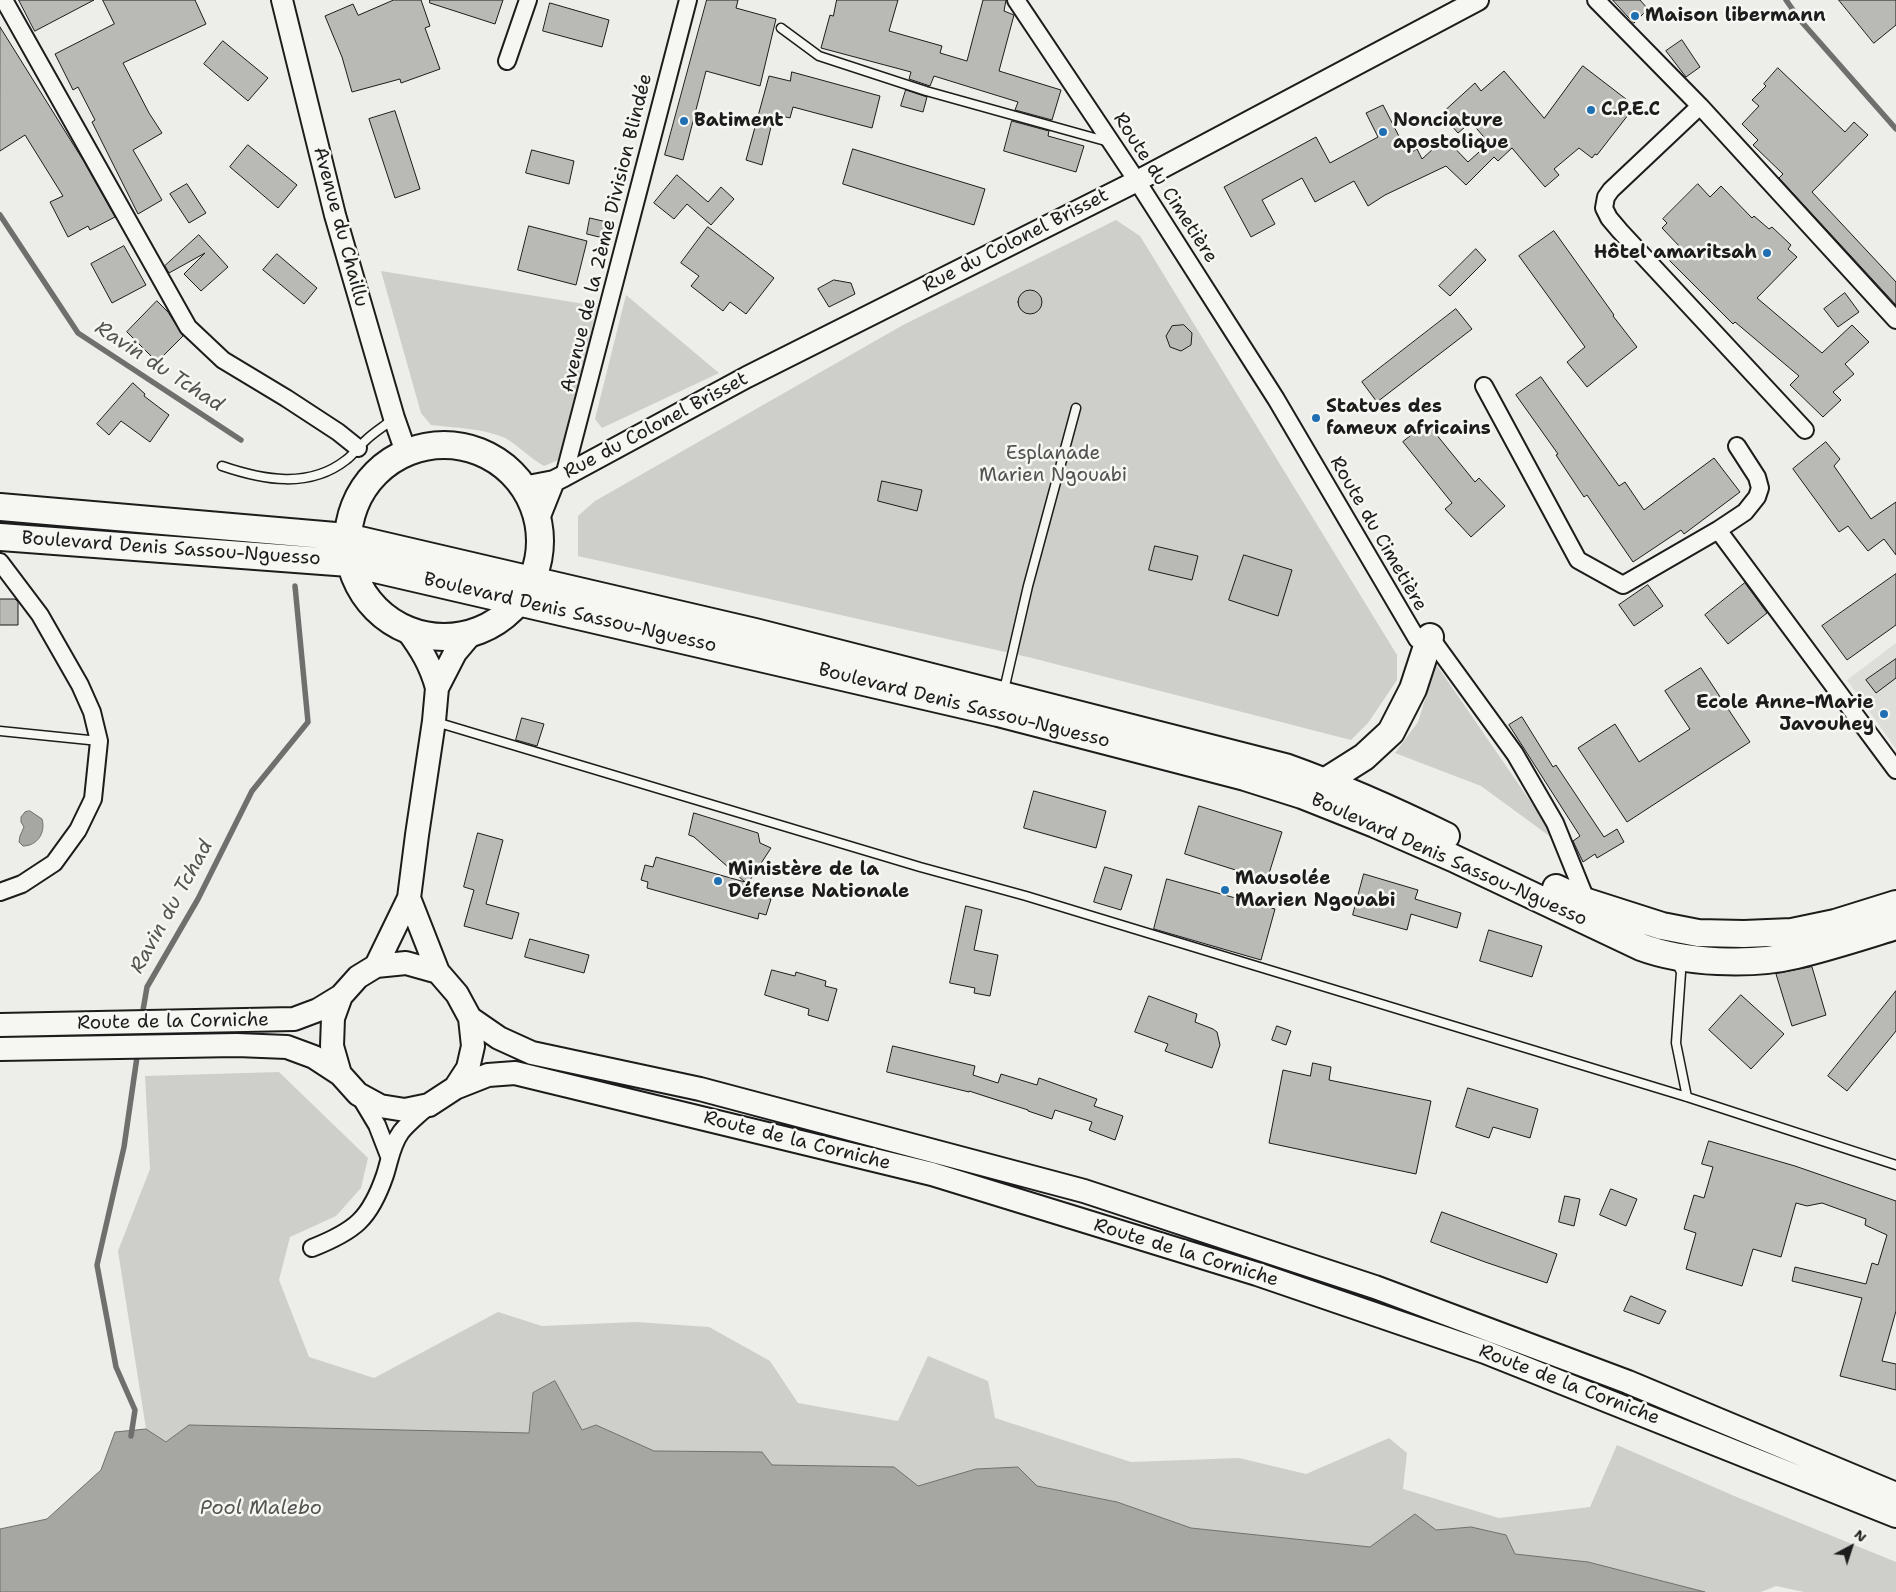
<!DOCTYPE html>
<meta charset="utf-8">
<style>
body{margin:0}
#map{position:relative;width:1896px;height:1592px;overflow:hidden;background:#edede9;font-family:"Shantell Sans",sans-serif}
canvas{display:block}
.north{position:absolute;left:1826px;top:1522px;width:50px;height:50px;-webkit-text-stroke:4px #f6f6f2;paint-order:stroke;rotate:40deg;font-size:14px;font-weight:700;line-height:20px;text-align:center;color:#1c1c1c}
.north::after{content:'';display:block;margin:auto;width:18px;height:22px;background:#1c1c1c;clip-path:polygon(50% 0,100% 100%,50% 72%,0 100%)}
</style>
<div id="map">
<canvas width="1896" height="1592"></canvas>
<div class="north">N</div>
</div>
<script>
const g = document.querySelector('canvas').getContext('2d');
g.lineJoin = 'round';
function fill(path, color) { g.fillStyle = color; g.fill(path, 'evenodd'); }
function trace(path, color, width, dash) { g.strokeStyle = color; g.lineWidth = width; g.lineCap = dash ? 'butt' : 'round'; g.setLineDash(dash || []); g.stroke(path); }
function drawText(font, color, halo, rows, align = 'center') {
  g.font = font + ' "Shantell Sans",sans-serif'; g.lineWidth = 5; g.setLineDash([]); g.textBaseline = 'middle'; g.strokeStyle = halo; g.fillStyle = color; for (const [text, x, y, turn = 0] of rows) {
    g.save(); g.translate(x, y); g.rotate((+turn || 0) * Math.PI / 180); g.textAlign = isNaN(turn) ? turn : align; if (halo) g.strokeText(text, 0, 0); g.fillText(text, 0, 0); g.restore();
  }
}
const built = new Path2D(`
 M1896 643V749L1847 680Z`);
const green = new Path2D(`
 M1116 220 1140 236 1397 655V680L1368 723 1351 740 1032 658 578 556V516L595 501 903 325Z
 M381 271 597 306 561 459 544 466C531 459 517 444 505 438 483 428 455 428 431 425L421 413Z
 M626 295 719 373 602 428 595 419Z
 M1436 664 1559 843 1481 786 1395 753 1418 722Z
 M279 1072 368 1158 361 1188 336 1216 290 1237 279 1280 309 1357 374 1378 498 1312 542 1326 636 1322 709 1327 770 1361 798 1403 898 1421 928 1356 988 1381 995 1418 1131 1462 1239 1458 1306 1474 1389 1438 1407 1453 1403 1489 1499 1518 1590 1507 1617 1445 1739 1498 1896 1562V1592H1804L1776 1586 1761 1592H1705L1588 1562 1515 1554 1471 1527 1436 1530 1415 1515 1371 1547 1191 1528 1117 1502 1036 1486 1018 1467 976 1469 918 1486 893 1467 772 1465 762 1452 654 1451 596 1425 582 1430 533 1393 529 1433 190 1425 166 1442 146 1429 118 1251 150 1169 145 1076Z`);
const water = new Path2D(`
 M30 811 42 819C46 833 37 846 23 846L19 842 20 836 24 827 21 822V817L25 812Z
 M555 1381 582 1430 596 1425 654 1451 762 1452 772 1465 894 1467 918 1486 976 1469 1018 1467 1037 1486 1117 1502 1191 1528 1370 1547 1415 1514 1436 1530 1471 1527 1506 1535 1515 1554 1588 1562 1705 1592H0V1529L47 1519 101 1470 115 1432 146 1429 166 1442 189 1425 529 1433 533 1393Z`);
const stream = new Path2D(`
 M1786 0 1800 20 1896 129
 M0 215 78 333 241 440
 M142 1016 147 987 198 899 252 791 308 722 295 586
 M131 1436 135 1410 116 1367 97 1265 124 1147 138 1050`);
const building = new Path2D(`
 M19 0H94L35 31Z
 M103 0H195L206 24 123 63 149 113 162 133 133 150 162 200 138 214 92 122 95 120 78 87 73 90 55 54 114 24Z
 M394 0H421L430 26 425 28 440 69 401 83 400 79 352 92 342 57 325 16 353 4 358 15Z
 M430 0H503L495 24 430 3Z
 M707 0H738L736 8 776 19 760 86 706 71 683 160 665 155Z
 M837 0H898L889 31 942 46 940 53 967 61 983 0H1006L1004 11 1014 15 999 71 1061 90 1052 120 1015 110 1018 102 934 76 930 86 909 79 911 72 821 48 830 15 833 16Z
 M1613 0H1640L1648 9 1634 23Z
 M1839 0H1896V25L1874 43Z
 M550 3 609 20 602 47 543 31Z
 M0 27 83 160 115 217 90 230 88 226 68 237 50 202 63 196 25 135 0 151Z
 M1682 40 1700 67 1686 77 1666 51Z
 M223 41 268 78 248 101 204 64Z
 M1583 66 1635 106 1597 155 1595 154 1592 158 1579 148 1554 169 1559 175 1545 187 1512 148 1498 161 1494 157 1466 185 1446 166 1385 195 1368 206 1354 181 1315 202 1302 178 1262 200 1275 224 1251 237 1224 187 1316 137 1330 163 1378 137 1366 113 1383 105 1408 154 1417 149 1422 159 1445 138 1468 162 1489 143 1471 122 1458 133 1441 114 1475 83 1481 91 1504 71 1544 118Z
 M1778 68 1845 132 1854 122 1868 135 1812 192 1896 282V305L1779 178 1783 174 1753 145 1758 140 1742 124 1759 106 1752 100 1766 86 1764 84Z
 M792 72 880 96 872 128 793 107 790 118 774 114 762 165 746 160 769 76 790 81Z
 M906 90 927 97 923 112 901 106Z
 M395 111 420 189 395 198 369 119Z
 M1012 121 1049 131 1048 136 1084 146 1076 172 1004 151Z
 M248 145 297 185 278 208 230 167Z
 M853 149 985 189 974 225 843 184Z
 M532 150 574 161 569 184 526 173Z
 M677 175 708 202 721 187 734 199 711 225 687 204 674 219 654 203Z
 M187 184 206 213 189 223 170 194Z
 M1698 184 1710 197 1721 186 1752 218 1754 216 1769 229 1772 227 1791 245 1788 249 1797 257 1757 298 1822 353 1852 325 1869 342 1845 364 1854 374 1833 392 1841 400 1823 417 1790 385 1799 376 1735 322 1733 324 1669 260 1681 248 1662 228 1667 223 1663 219Z
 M590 218 611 223 607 239 587 234Z
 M529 226 587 241 576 285 518 270Z
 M708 227 774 278 746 314 730 302 723 311 691 286 699 276 681 263Z
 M1554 231 1614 315 1613 316 1637 347 1587 387 1567 362 1585 347 1519 256Z
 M199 235 228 267 201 291 184 274 205 253 169 273 165 266Z
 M124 246 146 285 112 303 91 264Z
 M1476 249 1486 260 1450 296 1439 286Z
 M277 254 317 288 304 304 263 270Z
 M834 280 851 283 855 294 829 307 818 289Z
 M1018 302a12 12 0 1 1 24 0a12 12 0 1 1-24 0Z
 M1845 293 1859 312 1838 327 1824 309Z
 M157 301 168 312 183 336 157 362 127 332Z
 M1456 309 1472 329 1377 402 1362 382Z
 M1184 325 1192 333 1191 345 1181 351 1170 347 1166 336 1172 326Z
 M1541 377 1619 486 1625 482 1644 510 1714 458 1740 492 1684 534 1681 530 1633 562 1587 495 1584 497 1556 455 1558 454 1516 395Z
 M133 383 145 394 144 396 169 415 150 442 121 421 109 435 97 424Z
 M1427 423 1475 482 1479 478 1505 506 1471 537 1445 509 1452 503 1403 442Z
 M1826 442 1840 459 1834 466 1871 519 1896 502V555L1884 539 1868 551 1848 526 1839 532 1793 469Z
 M882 481 922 490 917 511 878 501Z
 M1155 546 1198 556 1192 580 1149 570Z
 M1244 555 1292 570 1278 616 1229 600Z
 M1896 574V625L1847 660 1822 626Z
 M1745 583 1767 613 1728 644 1705 615Z
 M1648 585 1663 606 1634 626 1619 605Z
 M0 599H15L18 602V625H0Z
 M1896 659V678L1876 693 1866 680Z
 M1701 668 1750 742 1627 822 1578 748 1615 724 1639 762 1690 729 1665 691Z
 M1522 717 1553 767 1556 765 1604 837 1617 829 1624 842 1597 858 1595 854 1583 862 1573 841 1580 836 1509 725Z
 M522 718 544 724 537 746 516 740Z
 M1034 791 1106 811 1096 848 1024 828Z
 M1199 806 1282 832 1267 880 1185 854Z
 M694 813 758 833 760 843 771 848 748 883 768 888 765 898 771 899 766 915 759 913 758 919 647 888 648 882 641 880 645 865 653 867 656 857 745 882 694 837 689 835Z
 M478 833 503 840 486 904 519 913 512 939 464 926 474 890 464 887Z
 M1105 867 1132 875 1121 910 1094 902Z
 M1364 874 1418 890 1415 899 1461 913 1457 928 1411 914 1407 930 1353 915Z
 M1167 879 1275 909 1261 960 1154 929Z
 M966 906 982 910 974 950 998 955 990 996 974 993 975 988 950 983Z
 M1489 930 1542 946 1532 977 1480 961Z
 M530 939 589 955 584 973 525 957Z
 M1812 967 1826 1015 1792 1026 1776 974Z
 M772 970 795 976 796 972 826 981 825 986 837 989 828 1021 808 1015 809 1009 765 995Z
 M1896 991V1031L1847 1091 1828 1076Z
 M1741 995 1784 1034 1751 1069 1709 1030Z
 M1149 996 1197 1014 1195 1022 1213 1029 1217 1032 1220 1045 1212 1068 1165 1051 1168 1044 1135 1032Z
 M1277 1026 1291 1031 1286 1045 1272 1040Z
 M893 1046 975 1066 973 1075 998 1083 1001 1074 1037 1085 1039 1078 1097 1099 1094 1106 1123 1116 1115 1140 1089 1130 1092 1122 1055 1110 1052 1119 1028 1111V1110L969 1091V1092L887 1072Z
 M1313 1063 1331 1067 1329 1080 1431 1101 1416 1174 1269 1143 1283 1070 1310 1076Z
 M1468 1088 1538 1109 1530 1138 1493 1127 1489 1138 1456 1127Z
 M1709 1141 1795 1166 1896 1201V1311L1882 1361 1896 1364V1390L1840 1376 1862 1298 1792 1281 1795 1267 1866 1284 1872 1263 1878 1265 1887 1235 1865 1225 1866 1219 1822 1203 1807 1206 1796 1203 1781 1257 1753 1249 1742 1286 1686 1269 1696 1233 1684 1229 1694 1195 1704 1198 1713 1167 1702 1164Z
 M1611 1189 1637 1199 1626 1226 1600 1215Z
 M1565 1196 1580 1199 1574 1226 1559 1222Z
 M1442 1212 1557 1254 1547 1283 1485 1262 1431 1242Z
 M1631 1296 1666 1311 1659 1324 1624 1311Z`);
const service = new Path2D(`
 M781 28 819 56 926 91 1109 142
 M222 466C263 480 309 489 346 460 353 455 358 447 365 441 373 433 383 427 392 420
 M1004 690 1028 586 1076 408
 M436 722 920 867 1026 896 1687 1097 1896 1165
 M0 731 99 741
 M1676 962 1681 972 1676 1043 1687 1097`);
const minor = new Path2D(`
 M4 0 188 327 223 360 286 398 338 432 358 448
 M1016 0 1137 181 1276 399 1417 639 1430 637 1515 754 1555 823 1587 902
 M1596 0 1700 106 1896 320
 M507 61 528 0
 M1700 106 1611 190 1606 197 1604 208 1609 218 1620 231 1805 430
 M1484 386 1578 560 1623 585 1718 530 1745 512 1757 497 1760 488 1757 477 1737 446
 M564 476 688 0
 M1718 530 1896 770
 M0 562 40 615 80 685 92 712 99 741 93 799 78 830 54 863 22 884 0 892
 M359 1095 377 1125 389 1156
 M312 1248C355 1231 370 1219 385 1175 390 1160 391 1146 401 1132 409 1122 420 1114 429 1105`);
const tertiary = new Path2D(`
 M282 0 335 215 394 418 406 452
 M523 487 554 481 564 476 747 377 1137 181 1478 0
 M538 521 554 481`);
const secondary = new Path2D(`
 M407 630C421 649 431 665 437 688
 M409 898 438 972
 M376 966 409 898 417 835 434 721 437 688 455 653 471 634
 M470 1018 499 1038 532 1053 700 1089 1084 1191 1375 1287 1628 1382 1896 1494
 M0 1025 294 1019 318 1010 341 996
 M0 1049 237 1045 287 1047 314 1057 340 1074
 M455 1088 468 1068 473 1046 470 1018 457 994 438 972 406 963 376 966 358 977 341 996 333 1018 332 1046 340 1074 358 1094 380 1106 405 1110 429 1105 455 1088 488 1075 515 1073 932 1174 1257 1274 1485 1352 1896 1516`);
const primary = new Path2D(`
 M348 541a96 96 0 1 1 192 0a96 96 0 1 1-192 0Z
 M0 507 347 537 755 632 1285 767C1341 787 1393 810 1446 836
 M0 537 349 563 998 713 1245 777 1302 795 1375 824 1453 858 1641 947C1684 963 1751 966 1796 955 1830 947 1863 936 1896 926
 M1326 781 1364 757 1391 732 1413 689 1430 637
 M1556 888 1587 902 1662 926 1698 933 1744 934 1792 932 1835 923 1896 904`);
const markers = [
 [1635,16,5,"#1f6fb2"],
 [1591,110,5,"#1f6fb2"],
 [684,121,5,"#1f6fb2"],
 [1383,132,5,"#1f6fb2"],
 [1767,253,5,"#1f6fb2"],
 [1316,418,5,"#1f6fb2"],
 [1884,714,5,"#1f6fb2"],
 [718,881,5,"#1f6fb2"],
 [1225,890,5,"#1f6fb2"]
];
const poiNames = [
 ["Maison libermann",1645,16],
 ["C.P.E.C",1601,110],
 ["Batiment",694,121],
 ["Nonciature",1393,121],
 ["apostolique",1393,143],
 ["Hôtel amaritsah",1757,253,"right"],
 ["Statues des",1326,407],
 ["fameux africains",1326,429],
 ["Ecole Anne-Marie",1874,703,"right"],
 ["Javouhey",1874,725,"right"],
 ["Ministère de la",728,870],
 ["Défense Nationale",728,892],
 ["Mausolée",1235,879],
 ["Marien Ngouabi",1235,901]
];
const streetNames = [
 ["Route du Cimetière",1165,188,57],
 ["Avenue du Chaillu",340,227,75],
 ["Avenue de la 2ème Division Blindée",607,233,-76],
 ["Rue du Colonel Brisset",1016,241,-27],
 ["Rue du Colonel Brisset",656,426,-28],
 ["Route du Cimetière",1378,534,60],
 ["Boulevard Denis Sassou-Nguesso",171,549,4],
 ["Boulevard Denis Sassou-Nguesso",570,613,13],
 ["Boulevard Denis Sassou-Nguesso",964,706,14],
 ["Boulevard Denis Sassou-Nguesso",1449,860,24],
 ["Route de la Corniche",173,1022,-1],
 ["Route de la Corniche",797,1141,14],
 ["Route de la Corniche",1186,1253,17],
 ["Route de la Corniche",1569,1385,21]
];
const parkNames = [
 ["Esplanade",1053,454],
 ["Marien Ngouabi",1053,476]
];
const waterNames = [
 ["Ravin du Tchad",159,367,33],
 ["Ravin du Tchad",172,907,-61],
 ["Pool Malebo",261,1509]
];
fill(built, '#ddddda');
fill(green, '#cececb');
fill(water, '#a6a6a3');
trace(water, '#6f6f6d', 1);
trace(stream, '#6f6f6d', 5.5);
fill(building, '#b9b9b6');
trace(building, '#1c1c1c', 1);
trace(service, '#1c1c1c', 11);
trace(minor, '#1c1c1c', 20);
trace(tertiary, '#1c1c1c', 24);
trace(secondary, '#1c1c1c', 26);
trace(primary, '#1c1c1c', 30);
trace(service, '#f6f6f2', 8);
trace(minor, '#f6f6f2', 16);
trace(tertiary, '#f6f6f2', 20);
trace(secondary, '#f6f6f2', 22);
trace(primary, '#f6f6f2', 26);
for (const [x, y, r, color] of markers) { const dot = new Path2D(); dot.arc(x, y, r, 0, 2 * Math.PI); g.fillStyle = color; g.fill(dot); trace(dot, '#f6f6f2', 2); }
drawText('bold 19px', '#1c1c1c', '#f6f6f2', poiNames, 'left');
drawText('19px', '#1c1c1c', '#f6f6f2', streetNames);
drawText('19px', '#515151', '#f6f6f2', parkNames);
drawText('italic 20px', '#535352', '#f6f6f2', waterNames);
</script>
